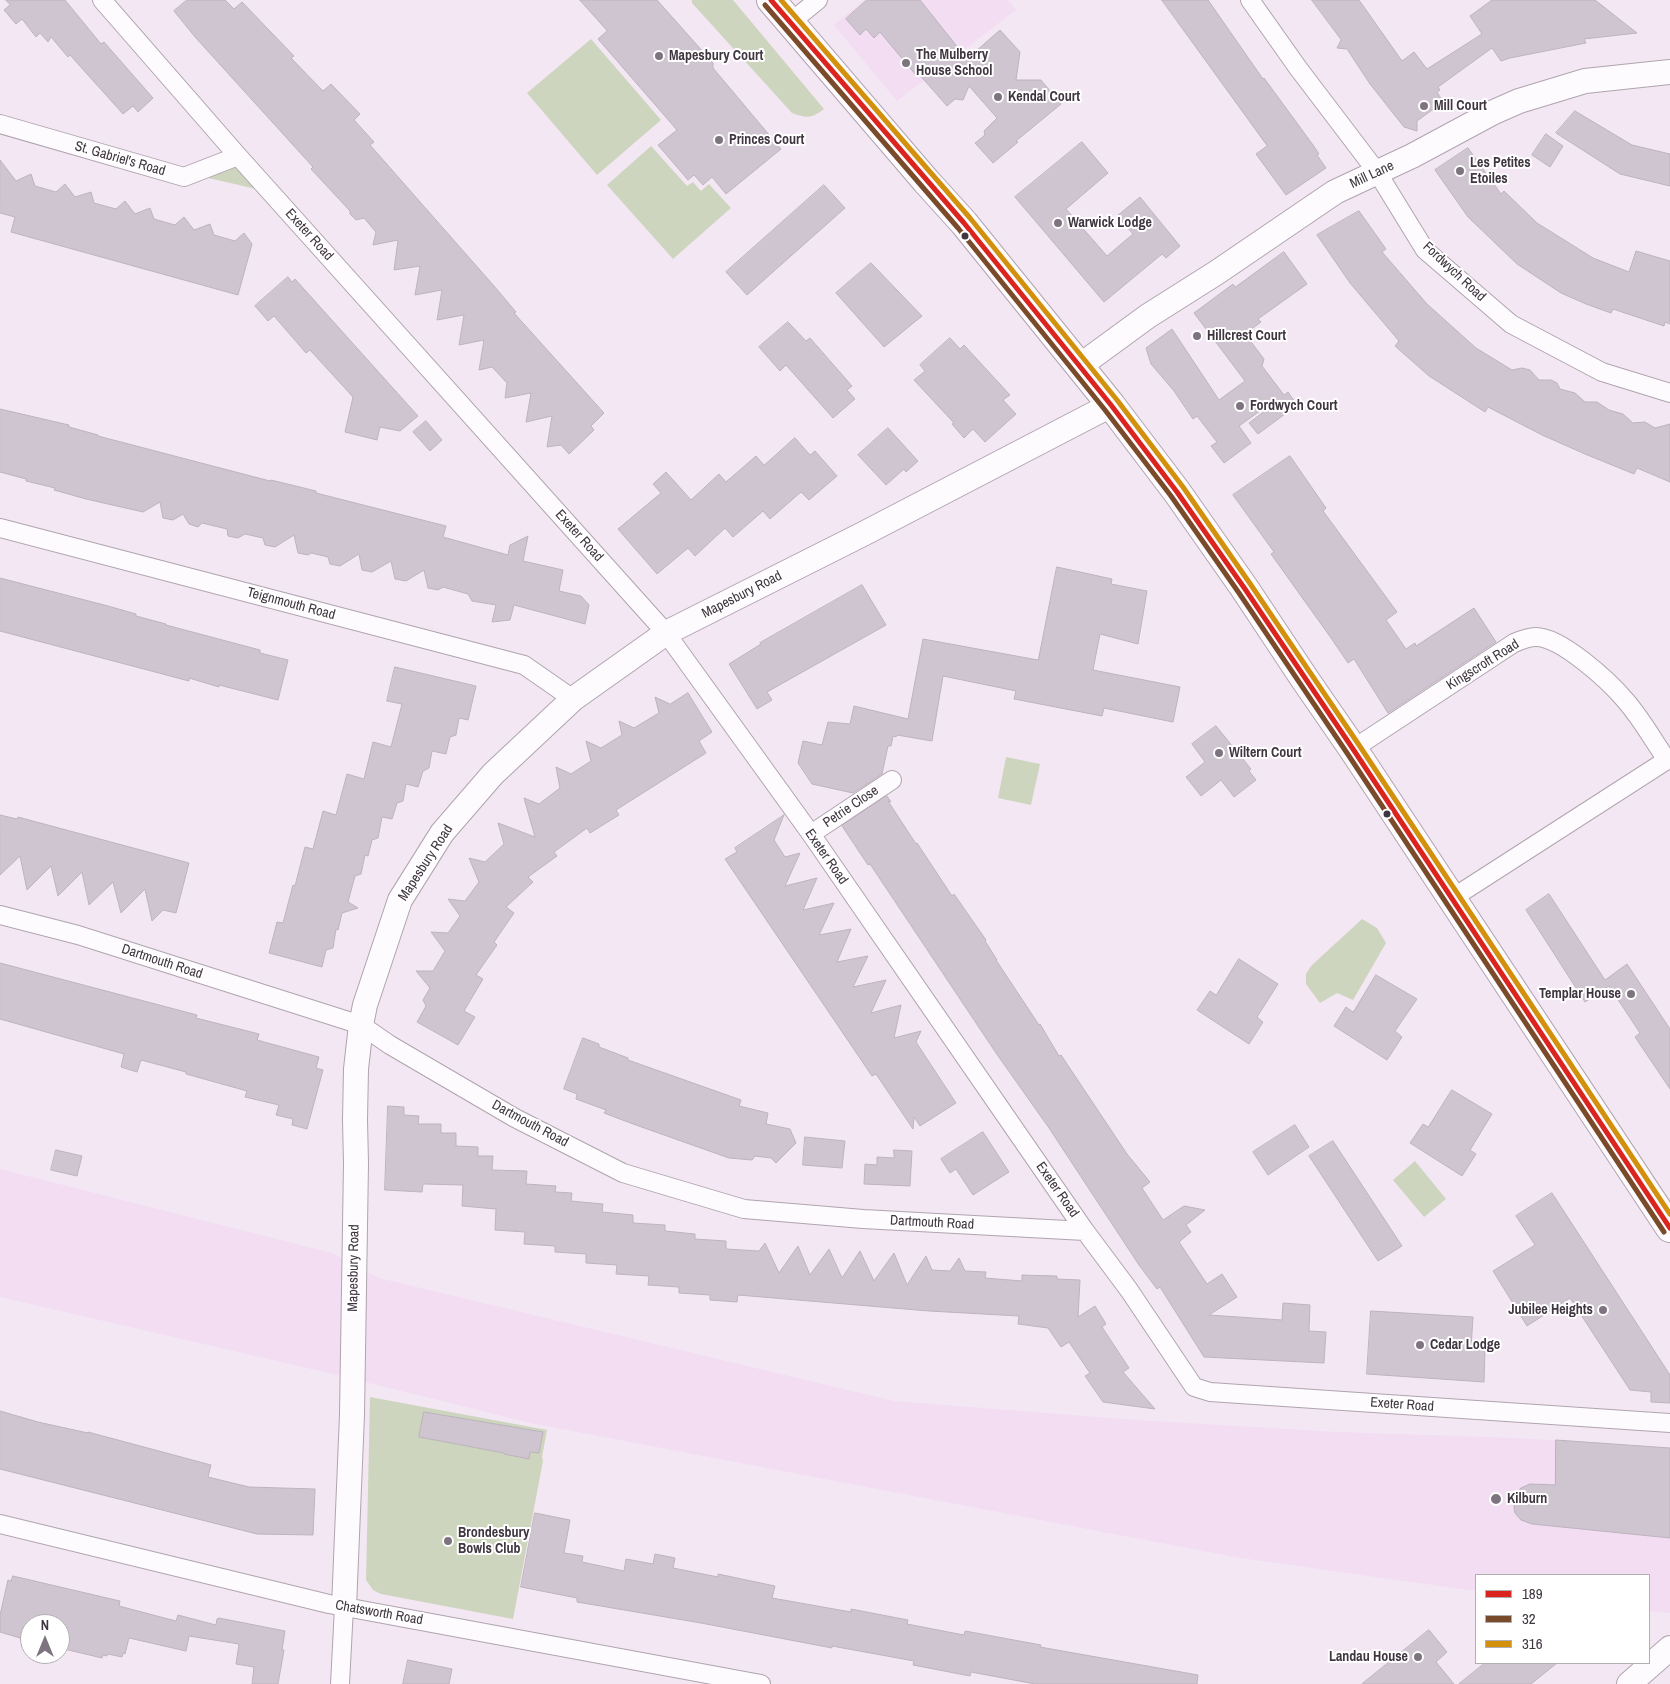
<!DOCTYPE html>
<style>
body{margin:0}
#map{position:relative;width:1670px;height:1684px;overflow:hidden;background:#f4e7f4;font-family:"Archivo Narrow",sans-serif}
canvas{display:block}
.legend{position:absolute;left:1475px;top:1574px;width:175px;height:90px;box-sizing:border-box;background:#fff;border:1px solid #b2afb3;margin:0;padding:6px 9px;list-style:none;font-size:15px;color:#3f3640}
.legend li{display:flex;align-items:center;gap:10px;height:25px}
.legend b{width:25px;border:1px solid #b2afb3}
.north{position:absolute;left:20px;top:1614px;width:50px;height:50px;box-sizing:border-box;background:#fff;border:1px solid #b2afb3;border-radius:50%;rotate:0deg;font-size:14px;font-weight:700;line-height:20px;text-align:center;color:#3f3640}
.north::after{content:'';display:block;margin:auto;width:18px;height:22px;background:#7e747f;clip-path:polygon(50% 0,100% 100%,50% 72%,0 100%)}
</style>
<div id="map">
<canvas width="1670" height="1684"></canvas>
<ul class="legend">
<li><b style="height:6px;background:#dc241f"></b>189</li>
<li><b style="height:6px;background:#7a4b2a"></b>32</li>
<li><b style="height:6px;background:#d2900d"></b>316</li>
</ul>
<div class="north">N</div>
</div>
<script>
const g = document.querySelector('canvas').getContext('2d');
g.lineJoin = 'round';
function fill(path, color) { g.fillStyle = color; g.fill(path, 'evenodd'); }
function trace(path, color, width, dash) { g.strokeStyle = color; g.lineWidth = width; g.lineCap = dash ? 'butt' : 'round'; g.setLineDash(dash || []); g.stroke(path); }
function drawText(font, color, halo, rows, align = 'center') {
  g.font = font + ' "Archivo Narrow",sans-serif'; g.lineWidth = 4; g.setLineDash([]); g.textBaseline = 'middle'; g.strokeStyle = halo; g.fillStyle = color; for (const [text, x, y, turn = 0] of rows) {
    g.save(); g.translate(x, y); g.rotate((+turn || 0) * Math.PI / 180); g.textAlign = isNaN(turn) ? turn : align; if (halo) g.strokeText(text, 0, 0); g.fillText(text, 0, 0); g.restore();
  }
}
const built = new Path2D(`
 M864 0H1008L1016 10 897 101 834 25Z
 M0 1169 332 1253 379 1278 894 1401 1137 1420 1338 1432 1516 1438 1603 1443 1602 1462 1670 1469V1613L1649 1611V1575H1476V1591L1240 1558 530 1423 333 1374 0 1297Z`);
const green = new Path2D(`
 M692 0H733L824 109C811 119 806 118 792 113L692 3Z
 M591 39 661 120 597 175 527 93Z
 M651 146 687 186 693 182 701 191 709 184 731 208 673 259 607 185Z
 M230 160 256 189 191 174Z
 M1006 757 1040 764 1031 805 998 798Z
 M1362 919 1377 928 1386 943 1353 1000 1337 993 1320 1003 1306 984V974L1311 966Z
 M1415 1161 1446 1199 1424 1217 1393 1180Z
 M370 1397 547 1430 542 1457 543 1461 513 1619 381 1594 373 1590 366 1580Z`);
const building = new Path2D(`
 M6 0H65L101 44 104 42 153 98 138 112 133 106 123 114 70 55 68 57 51 37 48 42 40 33 36 37 22 19 16 24 4 10 10 5Z
 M187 0H225L234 9 242 2 294 56 291 58 323 91 331 84 360 114 354 120 374 142 370 145 494 286 516 312 514 313 604 413 591 426 594 430 569 454 561 445 547 447 552 416 526 422 531 393 505 398 507 383 492 367 479 370 484 340 459 345 464 315 437 320 442 290 415 295 420 266 394 270 398 240 373 245 376 232 364 218 356 220 350 214V211L311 169 313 167 195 37 174 11Z
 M580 0H657L713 63V68L781 149 726 194 712 177 703 185 694 175 688 180 658 145 677 130 598 39 607 31Z
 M867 0H920L967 59 1000 30 1020 52 1016 80H1041L1061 104 1016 141 1018 142 993 163 975 143 985 135 984 131 997 118 969 86 963 100 955 99 947 106 917 72 915 74 880 32 874 38 866 29 860 35 846 19Z
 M1162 0H1208L1263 79 1264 78 1313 145 1319 154 1317 155 1326 168 1286 195 1256 154 1267 146Z
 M1312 0H1359L1402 61 1414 52 1427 69 1482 34 1470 16 1492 0H1595L1637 33 1584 39 1586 43 1510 58 1501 61 1492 48 1438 87 1440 90 1437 92 1443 102 1417 121V131L1404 127 1370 84 1347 49 1337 48 1341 40Z
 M1575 111 1632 145 1670 154V186L1620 174 1556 133Z
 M1546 134 1563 146 1550 167 1532 155Z
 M1082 142 1108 173 1066 209 1107 256 1133 234 1117 216 1140 197 1180 246 1166 258 1162 254 1104 302 1015 197Z
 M1468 148 1501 194 1504 191 1537 223 1593 258 1629 272 1636 251 1670 261V324L1665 322 1664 326 1613 309 1611 313 1586 304 1561 293 1517 264 1468 217 1435 170Z
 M0 160 16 181 31 174 35 186 56 192 65 184 75 197 91 192 94 203 116 209 125 201 135 214 150 208 154 219 175 225 184 217 194 230 210 224 214 235 235 241 244 233 252 244 238 295 11 232 15 217 0 213Z
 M824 185 845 208 747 295 726 272Z
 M1359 211 1386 249 1382 252 1427 304 1476 348 1512 370 1522 368 1530 370 1539 380H1551L1557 383 1560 389 1575 393 1585 402H1597L1609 410 1623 414 1633 423 1645 422 1655 428 1670 424V482L1637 468 1634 474 1585 454 1542 435 1488 407 1485 412 1429 376 1395 346 1399 341 1350 283 1317 235Z
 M1284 252 1307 284 1258 319 1261 322 1245 334 1264 359 1262 366 1284 395 1288 392 1297 405 1258 434 1249 423 1266 410 1264 408 1239 426 1251 443 1224 463 1211 446 1217 442 1197 416 1193 419 1174 391 1151 364 1146 348 1172 329 1219 400 1245 381 1194 313 1233 284 1235 287Z
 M871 263 922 316 884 347 836 293Z
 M288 277 292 282 295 279 418 416 400 431 380 427 377 440 345 432 353 397 310 350 306 353 274 316 268 321 255 306Z
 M788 322 806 341 810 338 852 386 847 390 855 399 833 418 786 365 780 371 759 347Z
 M950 338 960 349 964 345 1010 395 1003 400 1016 414 985 442 973 429 964 438 952 424 954 423 914 380 925 371 920 365Z
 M0 409 69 425V427L98 435V436L270 481 271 480 316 491V493L446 526 443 537 508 555 510 545 528 536 523 561 563 570 559 591 581 596 589 605 585 624 514 605 510 620 492 622 496 605 472 601 468 594 443 587 438 590 428 588 424 570 406 581 395 579 391 561 372 572 362 570 359 554 340 566 330 564 328 557 311 553 308 555 298 553 294 535 275 547 265 545 263 538 245 534 238 538 228 536 227 529 202 523 198 527 189 524 183 514 173 520 163 518 160 502 143 512 86 499 54 490 55 488 26 481V479L0 472Z
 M426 421 442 440 430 451 413 432Z
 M888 428 918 461 906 472 904 469 886 485 858 455Z
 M795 438 810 455 815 451 837 476 809 500 801 492 770 519 763 511 733 537 725 528 695 556 688 548 657 574 618 529 661 493 653 484 666 472 691 500 719 474 726 482 756 456 764 465Z
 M1290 456 1326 508 1323 511 1397 612 1386 620 1406 649 1415 643 1416 646 1474 608 1496 642 1388 713 1354 659 1348 663 1331 638 1271 554 1274 552 1233 495Z
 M1057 567 1112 579 1111 584 1147 591 1138 644 1100 634 1093 670 1180 687 1173 722 1104 708 1102 716 1014 699 1016 691 943 676 932 741 897 735 896 737 893 736 891 746H888L882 774 853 793 812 784 798 763 803 741 822 745 828 722 850 724 854 706 908 719 923 639 1038 660Z
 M0 578 108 606 136 614V616L166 624V625L260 650V653L288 660 278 700 219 685V687L189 678V681L0 631Z
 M862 585 886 625 767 692 772 700 757 709 729 664 761 644 760 643Z
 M395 667 476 686 468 720 459 718 456 735 450 737 446 754 432 751 429 768 423 771 418 787 406 784 403 801 397 803 392 819 382 817 378 838 372 840 368 856 365 855 361 874 355 876 348 902 358 908 342 913 338 930 336 929 333 948 326 950 322 967 269 953 277 922 283 923 293 885 295 886 305 847 313 849 323 811 336 815 347 774 364 779 373 742 391 747 402 704 387 701Z
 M688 693 712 732 699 741 706 753 616 810 619 815 590 833 587 828 554 852 557 856 528 877 533 882 506 907 514 913 494 942 497 945 476 975 483 979 464 1011 475 1017 458 1045 417 1022 426 1006 423 1000 430 988 416 971H433L445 951 431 932 448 933 460 916 448 899 465 901 479 882 469 858 485 862 504 844 498 823 535 837 524 798 539 804 560 788 556 767 571 774 591 761 586 741 601 748 622 735 619 721 634 728 659 713 655 697 670 704Z
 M1216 726 1251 769 1249 771 1256 780 1234 797 1221 780 1201 796 1186 777 1205 762 1192 744Z
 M887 796 891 802 888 801 916 844 917 843 952 896 954 894 986 940 985 941 997 960H996L1039 1025 1040 1024 1059 1056 1061 1055 1127 1154 1150 1182 1142 1188 1163 1220 1184 1206 1205 1210 1186 1225 1191 1232 1179 1242 1207 1284 1222 1274 1237 1297 1209 1315 1282 1320 1283 1303 1310 1305 1309 1331 1326 1332 1324 1363 1204 1357 1160 1287 1157 1289 1139 1265 1049 1128 996 1053 870 864 868 865 842 826Z
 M0 815 17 819 18 817 189 863 176 913 163 910 152 921 145 889 121 913 113 882 89 905 82 872 58 896 51 866 27 890 20 856 0 875Z
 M784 815 774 840 785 857 800 853 785 886 817 878 803 910 834 903 819 935 851 929 837 962 868 956 853 987 886 980 871 1013 901 1005 894 1038 921 1031 916 1042 956 1103 920 1126 914 1117 913 1129 876 1074 872 1076 725 859 737 852 735 848Z
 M1549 894 1605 980 1627 964 1670 1029V1089L1635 1037 1640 1033 1609 986 1585 1002 1526 910Z
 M1239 959 1278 984 1257 1017 1263 1022 1249 1044 1197 1010 1210 991 1216 995Z
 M0 963 197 1015 196 1018 259 1034 257 1040 319 1057 316 1068 323 1070 307 1129 292 1125 293 1119 276 1115 279 1105 245 1097 247 1091 186 1074V1072L141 1060 137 1072 121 1067 124 1054 0 1019Z
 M1376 975 1417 999 1395 1031 1402 1037 1387 1060 1334 1026 1346 1007 1353 1012Z
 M583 1038 599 1044V1047L628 1058V1060L741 1100 739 1106 768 1113 766 1124 790 1129 796 1143 776 1163 771 1158 755 1156 752 1160 729 1158 633 1124 604 1113 606 1110 576 1099 577 1094 564 1089Z
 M1452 1090 1492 1114 1470 1150 1476 1154 1462 1176 1410 1143 1423 1124 1428 1127Z
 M388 1106 404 1107V1115L419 1116 418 1124H441V1133H456V1146L478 1147V1156H493L492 1170 527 1171 526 1184 556 1186 555 1192 572 1193 571 1201 603 1204 602 1212 633 1215V1223L665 1225V1231L695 1234V1239L726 1241V1249L759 1251 765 1243 779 1273 798 1246 810 1275 829 1249 842 1278 860 1251 874 1281 894 1253 907 1285 926 1256 932 1270 950 1271 959 1258 965 1271 986 1272 985 1278 1022 1281V1275L1057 1276V1279L1080 1280 1078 1317 1095 1306 1106 1324 1102 1327 1129 1368 1123 1372 1155 1409 1103 1402 1085 1376 1090 1373 1069 1342 1061 1347 1048 1328 1018 1324 1019 1316 929 1311 738 1295 737 1302 710 1300V1295L679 1293V1287L648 1285 649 1276 616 1274 617 1265 586 1263V1254L555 1252V1246L524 1244 525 1232 495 1230 496 1209 462 1206 463 1185 423 1184 422 1192 385 1190Z
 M1295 1125 1309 1147 1268 1175 1253 1152Z
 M983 1132 1009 1172 973 1195 956 1169 950 1173 941 1159Z
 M805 1137 845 1141 842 1168 803 1165Z
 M1333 1141 1402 1246 1378 1261 1309 1156Z
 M56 1150 82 1156 77 1176 51 1170Z
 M894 1150 912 1151 910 1186 864 1184 865 1164 877 1165V1157L894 1158Z
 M1552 1193 1670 1375V1403L1651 1402V1392L1630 1390 1570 1298 1527 1326 1493 1271 1535 1245 1516 1216Z
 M1371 1311 1473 1317 1471 1348 1485 1350 1484 1382 1367 1374Z
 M0 1411 38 1422 88 1433V1432L211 1465 208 1477 249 1487 315 1489 313 1535 257 1534 0 1469Z
 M424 1412 543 1432 539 1453 530 1452 529 1459 504 1454V1453L419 1437Z
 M1556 1440 1670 1448V1538L1532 1524 1521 1520 1515 1513 1514 1507 1515 1495 1521 1488 1530 1484 1555 1485Z
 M535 1513 570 1520 564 1553 583 1556 582 1562 624 1571 626 1559 653 1564 655 1554 675 1558 673 1568 718 1577V1574L775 1586 772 1598 851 1612V1609L908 1620 907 1624 964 1635 965 1631 1041 1645 1040 1647 1198 1675 1197 1684H1035L971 1672 970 1676 913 1665 914 1661 832 1646V1648L701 1623 577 1602V1598L521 1587Z
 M13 1576 120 1601 119 1606 176 1621 178 1615 216 1625 217 1619 219 1618 285 1631 282 1650H284L278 1684H252L254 1667 236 1664 239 1644 189 1636 186 1651 129 1638 125 1654 123 1653 122 1657 108 1654 107 1656 103 1655 102 1658 60 1648V1624H30V1641L0 1632V1615L8 1580 11 1581Z
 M1429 1630 1447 1652 1436 1662 1454 1684H1362Z
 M408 1660 452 1669 449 1684H403Z
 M1485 1663H1557L1531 1684H1459Z`);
const street = new Path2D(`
 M102 0 238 156 666 633 811 834 1085 1231 1129 1290 1194 1387 1210 1392 1670 1423
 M1250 0 1298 68 1377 172 1425 250 1511 324 1602 372 1670 393
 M791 22 818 0
 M0 124 184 177 238 156
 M0 528 524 665 573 699
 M1353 749 1514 643C1521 640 1528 637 1536 637 1561 637 1609 681 1625 700 1641 718 1653 740 1667 760
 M811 834 892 780
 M1451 899 1670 758
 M0 915 78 935 361 1025 390 1045 515 1118 623 1173 744 1209 863 1219 1085 1231
 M0 1524 329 1604 761 1684
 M340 1684 344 1607`);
const secondary = new Path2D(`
 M1081 365 1148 316 1216 273 1335 192 1412 156 1494 112 1519 101 1585 81 1670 72
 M344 1607 352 1415 356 1163 355 1120 356 1069 361 1025 365 1005 400 900 442 833 493 774 573 699 666 633 863 534 1111 405
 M1629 1684 1670 1648`);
const primary = new Path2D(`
 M771 0 926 181 964 223 1111 405 1177 492 1245 589 1304 678 1353 749 1670 1228`);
const bus1 = new Path2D(`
 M771 0 964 223 1111 405 1177 492 1245 589 1353 749 1670 1228`);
const bus2 = new Path2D(`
 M765 5 958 228 1105 410 1171 496 1239 593 1347 753 1664 1232`);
const bus3 = new Path2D(`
 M781 0 970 218 1117 400 1183 487 1251 585 1359 745 1670 1214`);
const markers = [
 [659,56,5,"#7e747f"],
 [906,63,5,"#7e747f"],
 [998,97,5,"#7e747f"],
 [1424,106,5,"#7e747f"],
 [719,140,5,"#7e747f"],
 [1460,171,5,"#7e747f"],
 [1058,223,5,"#7e747f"],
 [965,236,4.5,"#3f3640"],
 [1197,336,5,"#7e747f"],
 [1240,406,5,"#7e747f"],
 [1219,753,5,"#7e747f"],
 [1387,814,4.5,"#3f3640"],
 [1631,994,5,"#7e747f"],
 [1603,1310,5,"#7e747f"],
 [1420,1345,5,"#7e747f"],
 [1496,1499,6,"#7e747f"],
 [448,1541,5,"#7e747f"],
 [1418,1657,5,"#7e747f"]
];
const poiNames = [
 ["The Mulberry",916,55],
 ["House School",916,71],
 ["Mapesbury Court",669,56],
 ["Kendal Court",1008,97],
 ["Mill Court",1434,106],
 ["Princes Court",729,140],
 ["Les Petites",1470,163],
 ["Etoiles",1470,179],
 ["Warwick Lodge",1068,223],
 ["Hillcrest Court",1207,336],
 ["Fordwych Court",1250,406],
 ["Wiltern Court",1229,753],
 ["Templar House",1621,994,"right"],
 ["Jubilee Heights",1593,1310,"right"],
 ["Cedar Lodge",1430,1345],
 ["Kilburn",1507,1499],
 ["Brondesbury",458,1533],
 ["Bowls Club",458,1549],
 ["Landau House",1408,1657,"right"]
];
const streetNames = [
 ["St. Gabriel's Road",120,159,16],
 ["Mill Lane",1372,175,-25],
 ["Exeter Road",309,235,48],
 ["Fordwych Road",1454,272,43],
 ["Exeter Road",579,536,48],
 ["Mapesbury Road",742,595,-27],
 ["Teignmouth Road",291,604,15],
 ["Kingscroft Road",1483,665,-32],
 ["Petrie Close",851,807,-34],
 ["Exeter Road",826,857,55],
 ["Mapesbury Road",426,863,-57],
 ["Dartmouth Road",162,962,18],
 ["Dartmouth Road",530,1124,28],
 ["Exeter Road",1057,1190,55],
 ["Dartmouth Road",932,1223,3],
 ["Mapesbury Road",354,1268,-89],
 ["Exeter Road",1402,1405,4],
 ["Chatsworth Road",379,1613,10]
];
fill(built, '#f2ddf3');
fill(green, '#cdd5be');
fill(building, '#cfc5d0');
trace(building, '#bdb3bd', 1);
trace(street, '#afa4af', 20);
trace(secondary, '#afa4af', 26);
trace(primary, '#afa4af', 30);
trace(street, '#fdfbfd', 18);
trace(secondary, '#fdfbfd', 24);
trace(primary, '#fdfbfd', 28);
trace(bus1, '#dc241f', 5);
trace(bus2, '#7a4b2a', 5);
trace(bus3, '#d2900d', 5);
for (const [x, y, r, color] of markers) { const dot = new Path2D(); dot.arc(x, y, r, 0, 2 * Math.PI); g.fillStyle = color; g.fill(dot); trace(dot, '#fff', 2); }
drawText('bold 14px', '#3f3640', '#fff', poiNames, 'left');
drawText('14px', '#3f3640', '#fff', streetNames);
</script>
